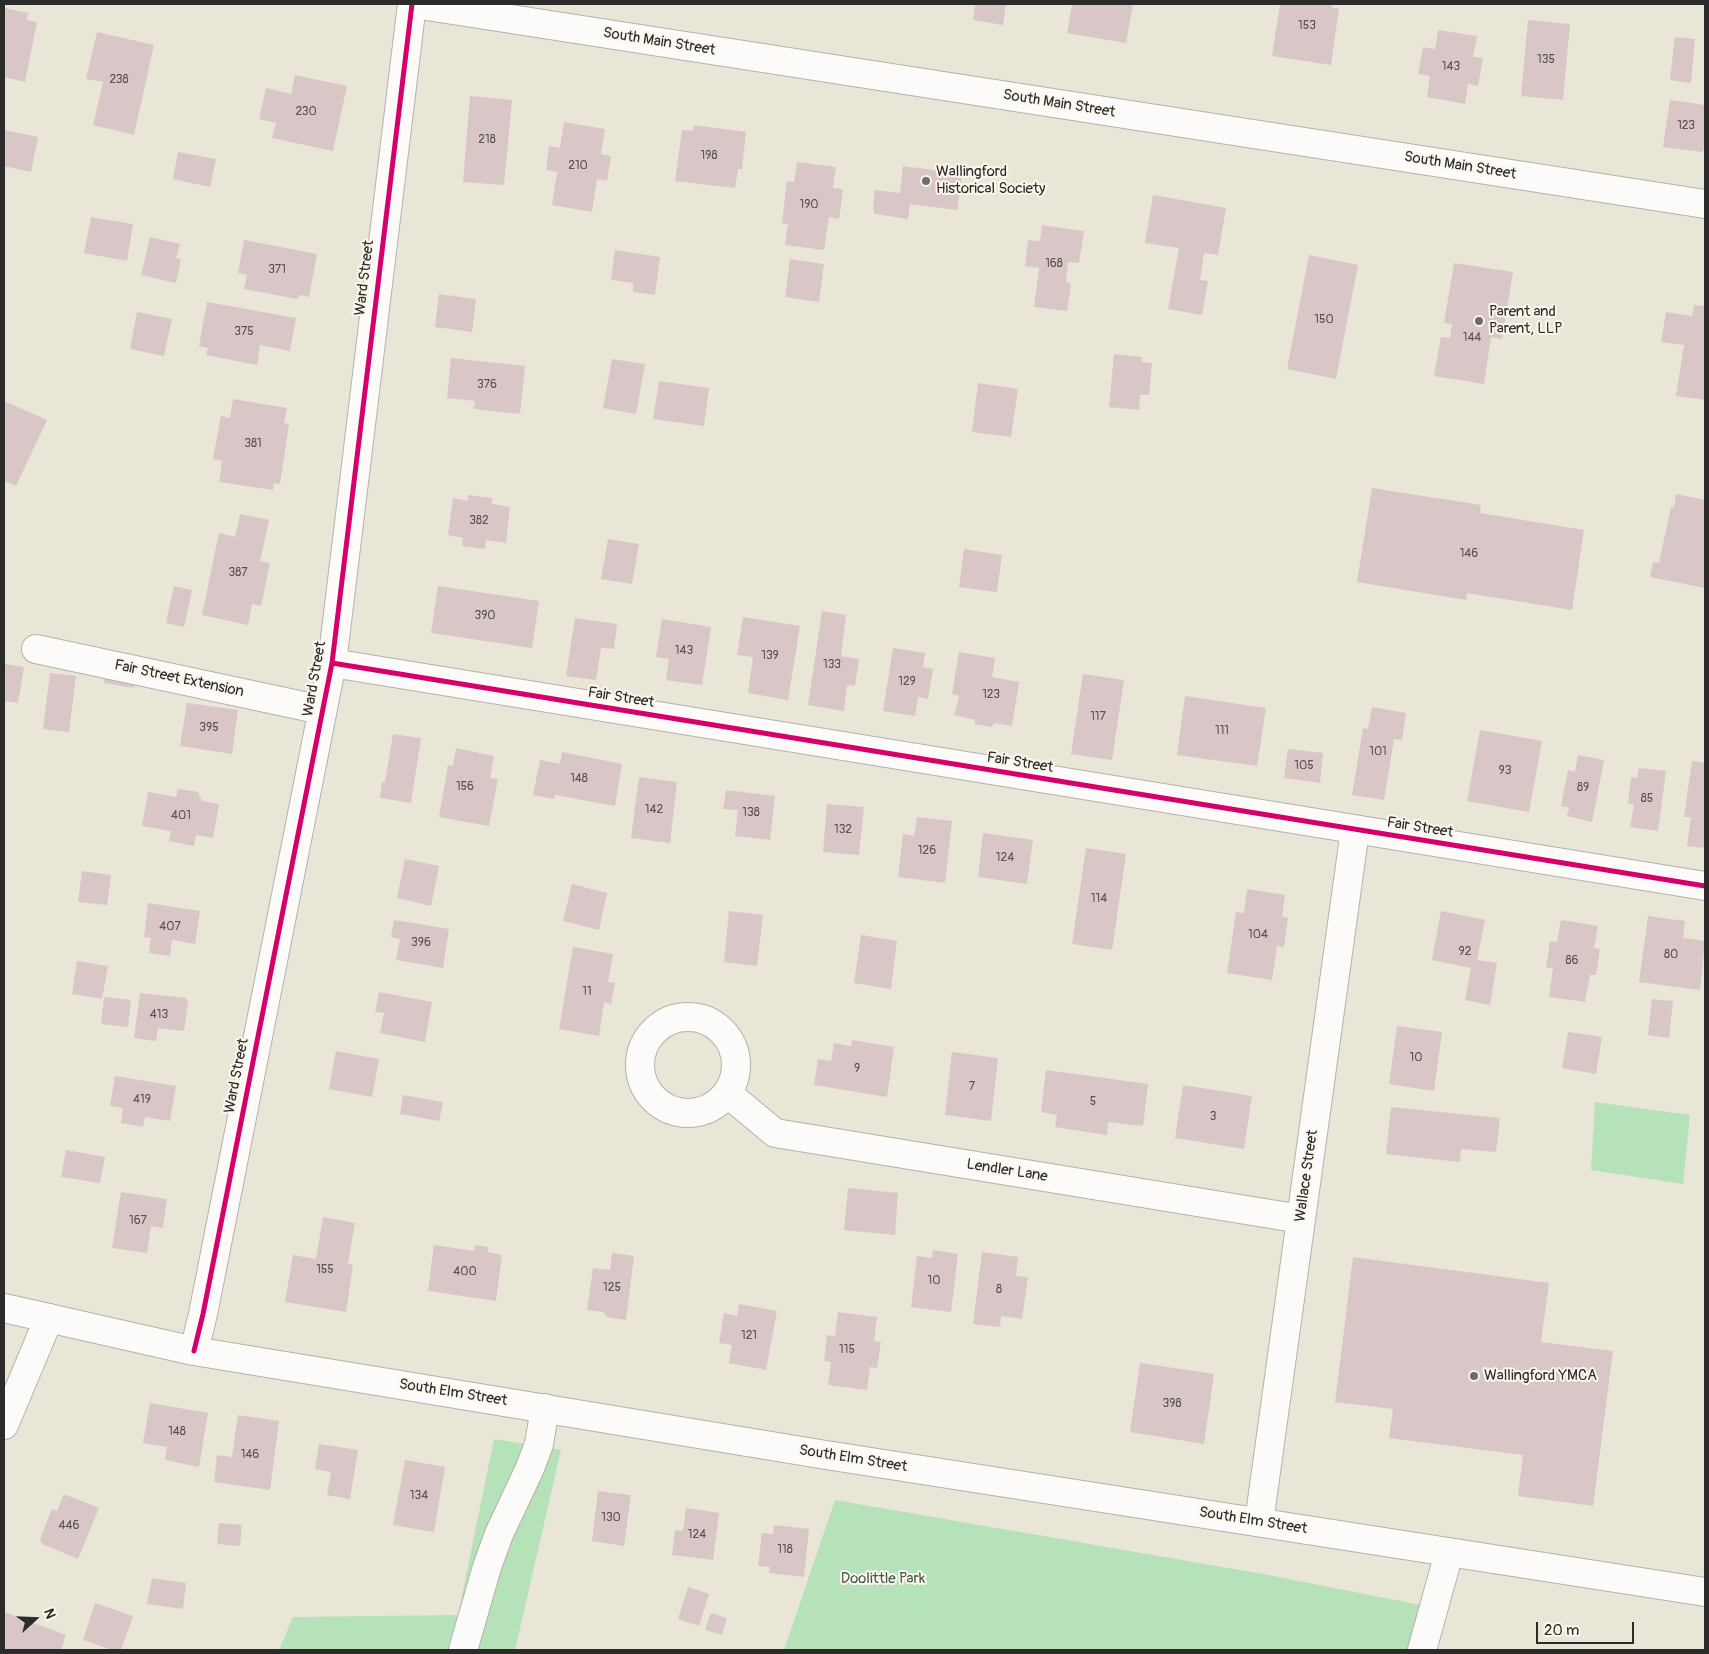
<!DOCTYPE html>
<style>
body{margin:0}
#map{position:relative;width:1709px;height:1654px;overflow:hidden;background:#e9e6d8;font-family:Pangolin,sans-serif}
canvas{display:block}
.frame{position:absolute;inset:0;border:5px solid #2b2b2b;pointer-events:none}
.north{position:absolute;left:10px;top:1594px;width:50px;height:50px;-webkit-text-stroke:4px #fbf7ec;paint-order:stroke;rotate:70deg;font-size:14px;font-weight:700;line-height:20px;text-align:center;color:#2b2b2b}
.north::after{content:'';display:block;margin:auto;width:18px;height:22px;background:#2b2b2b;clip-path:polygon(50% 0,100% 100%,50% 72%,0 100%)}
.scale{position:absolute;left:1536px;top:1622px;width:98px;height:22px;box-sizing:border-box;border:2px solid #2b2b2b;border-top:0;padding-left:6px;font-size:15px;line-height:18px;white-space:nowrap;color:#2b2b2b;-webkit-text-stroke:4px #fbf7ec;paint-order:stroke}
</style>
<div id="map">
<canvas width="1709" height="1654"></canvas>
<div class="frame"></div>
<div class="north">N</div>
<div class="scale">20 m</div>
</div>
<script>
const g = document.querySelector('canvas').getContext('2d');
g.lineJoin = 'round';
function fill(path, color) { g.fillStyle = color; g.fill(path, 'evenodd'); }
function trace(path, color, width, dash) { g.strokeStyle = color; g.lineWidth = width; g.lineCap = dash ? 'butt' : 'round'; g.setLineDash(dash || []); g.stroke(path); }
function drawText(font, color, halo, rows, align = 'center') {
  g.font = font + ' Pangolin,sans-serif'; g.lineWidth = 4; g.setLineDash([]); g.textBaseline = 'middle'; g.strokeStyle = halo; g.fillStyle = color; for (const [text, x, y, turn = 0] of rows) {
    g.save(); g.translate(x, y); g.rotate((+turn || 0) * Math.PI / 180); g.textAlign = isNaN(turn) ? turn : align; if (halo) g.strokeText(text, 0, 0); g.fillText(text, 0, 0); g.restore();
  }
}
const green = new Path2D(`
 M1595 1102 1690 1115 1683 1184 1591 1170Z
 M494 1439 561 1450 515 1650H279L293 1617 458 1615Z
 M835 1500 1263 1574 1421 1605 1407 1650H784Z`);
const building = new Path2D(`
 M975 4H1006L1003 25 973 20Z
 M1072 4H1133L1126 43 1067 33Z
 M1280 4H1333L1332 8H1339L1331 65 1272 56Z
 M4 8 28 13 27 20 37 22 25 82 4 77Z
 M1528 20 1570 24 1563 100 1521 96Z
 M1438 30 1477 36 1473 57 1483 58 1478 86 1468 84 1465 104 1427 97 1430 76 1418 74 1423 47 1435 49Z
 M97 32 154 45 134 135 93 125 103 82 86 79Z
 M1675 37 1695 39 1691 83 1670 80Z
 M295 75 347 86 333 151 272 138 276 123 259 119 266 88 291 94Z
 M470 96 512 100 504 185 463 182Z
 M1670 100 1705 105V138L1703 152 1663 147Z
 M564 122 605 129 601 154 611 156 607 181 597 179 592 212 552 205 557 172 546 170 549 146 560 148Z
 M694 125 746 132 742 169H738L735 188 675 181 682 130 693 131Z
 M4 130 38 137 31 172 4 166Z
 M178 152 216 159 210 187 173 179Z
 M797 162 836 167 833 188 843 189 839 219 829 217 824 250 785 245 788 224 782 223 787 181 794 182Z
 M903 166 962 174 957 210 910 204 908 219 875 214 873 208 875 190 900 193Z
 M1153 195 1226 208 1218 255 1204 253 1200 280 1208 281 1202 315 1168 309 1179 248 1145 243Z
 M91 217 133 224 127 261 84 253Z
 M1042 225 1084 231 1079 263 1068 262 1066 281 1071 285 1067 311 1034 307 1039 268 1025 266 1028 240 1040 241Z
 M150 237 180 244 176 258 181 259 176 283 141 275Z
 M244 240 317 254 309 297 300 295 297 299 244 289 247 275 238 273Z
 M615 250 660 257 655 295 633 292V283L611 280Z
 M1309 255 1358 265 1336 379 1287 369Z
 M790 259 824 264 819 302 785 297Z
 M1454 263 1513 272 1502 339 1491 337 1484 384 1434 376 1441 337 1450 338 1452 324 1444 323Z
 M439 294 476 299 472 332 435 327Z
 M207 302 296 318 290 351 260 345 257 365 206 355 208 348 199 346Z
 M1694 305 1705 306V400L1676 396 1684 345 1661 342 1666 312 1692 316Z
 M137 312 172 319 164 356 130 349Z
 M1114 354 1142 357V362L1152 363 1149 395H1140L1139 410 1109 407Z
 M451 358 525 366 520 414 474 409 475 401 447 398Z
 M612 359 645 364 636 414 603 408Z
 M659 381 709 388 704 426 653 419Z
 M978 383 1018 389 1011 437 972 432Z
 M233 399 287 408 284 423 289 424 280 484 274 483 273 490 219 482 222 461 213 459 221 416 230 418Z
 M4 401 47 420 16 486 4 481Z
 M1372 488 1481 505 1480 513 1584 530 1572 610 1467 593 1466 600 1357 582Z
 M1676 494 1705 500V588L1650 577 1653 562 1659 563 1671 507 1674 508Z
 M468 495 492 498V504L510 507 506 543 486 540 485 549 462 546 463 538 448 535 453 498 468 501Z
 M240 514 269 520 260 561 270 563 261 606 252 604 248 625 202 615 219 533 235 537Z
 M608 539 639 544 632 584 601 579Z
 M964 549 1002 555 997 592 959 587Z
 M174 586 192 590 184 627 166 623Z
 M438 586 539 601 532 648 431 633Z
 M822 611 846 615 841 656 859 659 855 686 847 685 844 711 808 705Z
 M743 617 800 626 788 700 748 693 753 657 737 655Z
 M575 618 617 624 614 649 601 648 596 680 566 676Z
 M662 619 711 627 702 685 666 680 669 659 656 657Z
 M893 648 925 653 923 667 933 669 928 699 918 697 915 716 883 711Z
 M959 652 995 658 992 677 1019 682 1012 726 994 723 992 727 974 724 975 720 954 715 959 696 952 694Z
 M4 664 24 667 18 703 4 701Z
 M106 666 137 671 134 688 104 683Z
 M50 673 76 676 69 732 43 729Z
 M1083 674 1124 680 1112 760 1071 754Z
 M1185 696 1266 708 1257 766 1177 755Z
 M187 703 238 710 232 754 180 746Z
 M1372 707 1406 713 1402 740 1394 739 1384 800 1352 795 1363 728 1368 729Z
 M1480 730 1542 741 1529 812 1467 801Z
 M393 734 421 738 411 803 380 798 382 782H385Z
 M456 748 494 756 490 778 498 779 489 826 439 817 448 765 453 766Z
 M1288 749 1323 753 1320 783 1284 778Z
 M562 752 622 764 615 806 555 795 554 799 533 795 540 760 560 764Z
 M1578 755 1604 760 1592 822 1567 816 1569 808 1561 806 1568 770 1575 772Z
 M1692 761 1705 763V848L1687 846 1691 817H1684Z
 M1639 768 1666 771 1658 831 1630 827 1634 805 1628 803 1631 777 1637 778Z
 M639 777 677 782 670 843 631 838Z
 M178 789 198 792 202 801 219 804 213 838 196 835 194 846 169 841 171 831 142 826 148 792 176 797Z
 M726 790 775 796 770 840 735 836 738 810 723 809Z
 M827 804 864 807 859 855 823 852Z
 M917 817 952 821 945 883 898 877 903 834 914 836Z
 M983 833 1033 840 1027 884 978 877Z
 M1086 848 1126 854 1112 950 1072 944Z
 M405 859 439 866 431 906 397 898Z
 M82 871 111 875 107 905 78 902Z
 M572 884 607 893 599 930 563 921Z
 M1247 889 1285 895 1282 916 1288 918 1284 947 1277 946 1272 980 1227 973 1236 912 1244 913Z
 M148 903 200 911 195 944 172 940 170 956 149 953 151 938 144 937Z
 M729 911 763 915 757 966 724 962Z
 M1441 911 1485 920 1477 960 1497 963 1490 1005 1465 1000 1471 968 1432 960Z
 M1648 916 1685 921 1683 938 1705 941 1700 990 1639 982Z
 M394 920 449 929 443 968 396 960 400 939 391 937Z
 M1561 920 1598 926 1594 948 1600 949 1596 975H1590L1585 1002 1549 997 1553 968H1546L1550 941 1557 942Z
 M861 935 897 941 891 989 854 983Z
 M573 947 613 954 608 982 615 983 611 1004 604 1002 599 1036 559 1029Z
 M77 961 108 966 102 999 72 994Z
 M379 992 432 1002 425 1042 380 1033 384 1013 375 1012Z
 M140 993 186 998 188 1002 184 1031 158 1028 156 1041 134 1038Z
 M104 997 131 1000 128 1027 101 1024Z
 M1652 999 1673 1001 1669 1038 1648 1035Z
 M1397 1026 1442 1032 1434 1091 1389 1084Z
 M1568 1032 1602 1037 1596 1074 1562 1068Z
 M852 1040 894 1047 887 1097 814 1085 818 1059 831 1061 834 1043 851 1046Z
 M336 1051 379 1059 372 1097 329 1089Z
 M952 1052 998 1058 991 1121 945 1115Z
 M1046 1070 1148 1084 1143 1126 1108 1122 1107 1135 1055 1127 1057 1115 1041 1112Z
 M115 1076 176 1086 170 1121 145 1117 143 1127 121 1123 123 1108 110 1106Z
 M1183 1085 1252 1096 1244 1149 1175 1138Z
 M403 1095 443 1102 439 1121 400 1114Z
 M1391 1107 1500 1118 1496 1152 1461 1149 1460 1162 1386 1154Z
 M66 1150 105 1157 100 1183 61 1177Z
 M848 1188 898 1193 895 1235 844 1230Z
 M121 1192 167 1199 163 1228 151 1226 147 1253 112 1248Z
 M323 1217 355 1223 348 1264 353 1265 346 1312 285 1302 293 1255 316 1259Z
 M434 1245 474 1251 475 1245 488 1247V1252L502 1255 496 1301 428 1291Z
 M933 1250 958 1254 951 1312 911 1307 917 1256 932 1258Z
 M982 1252 1018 1257 1016 1276 1028 1277 1022 1319 1001 1316 1000 1327 973 1324Z
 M612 1253 634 1256 626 1320 607 1317 603 1312 587 1310 593 1268 610 1270Z
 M1353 1257 1549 1283 1541 1342 1613 1351 1593 1506 1518 1496 1523 1455 1389 1438 1393 1409 1335 1402Z
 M739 1304 777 1311 766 1370 729 1363 732 1345 719 1343 724 1313 737 1316Z
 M838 1312 877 1317 874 1341 881 1342 877 1368 870 1367 867 1390 828 1385 831 1362 824 1361 827 1335 835 1336Z
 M1140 1363 1214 1374 1204 1444 1130 1432Z
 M150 1403 208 1413 199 1467 165 1460 167 1447 143 1443Z
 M238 1415 279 1421 270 1490 214 1482 217 1455 232 1457Z
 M319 1444 358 1450 350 1499 327 1495 331 1472 315 1469Z
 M405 1460 445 1467 434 1532 393 1525Z
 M598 1491 631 1495 624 1546 592 1541Z
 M64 1494 99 1508 78 1559 42 1544 40 1539 52 1509 57 1511Z
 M686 1508 719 1513 713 1560 672 1555 675 1530 683 1531Z
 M219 1523 242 1525 240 1546 217 1544Z
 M774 1525 809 1529 804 1577 769 1573 770 1567 758 1566 762 1533 773 1534Z
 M152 1578 186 1583 183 1609 147 1604Z
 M688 1587 709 1594 699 1626 678 1619Z
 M95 1603 133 1616 121 1650H112L83 1640Z
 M4 1612 66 1635 61 1650H4Z
 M711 1613 727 1618 722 1635 705 1630Z`);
const minor = new Path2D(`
 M414 4 1705 204
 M36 649 322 710
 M332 663 1705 886
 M640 1065a48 48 0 1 1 96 0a48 48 0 1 1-96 0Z
 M727 1093 775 1133 1301 1219
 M194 1351 203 1314 332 663 412 4
 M4 1425 49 1318
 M1259 1522 1355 830
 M463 1650 487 1567 499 1534 530 1468 539 1444 545 1408
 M1422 1650 1449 1553`);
const major = new Path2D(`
 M4 1308 194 1351 826 1455 1705 1592`);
const cycleway = new Path2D(`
 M332 663 1705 886
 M194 1351 203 1314 332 663 412 4`);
const markers = [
 [926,181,5,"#6e6c68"],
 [1479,321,5,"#6e6c68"],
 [1474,1376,5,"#6e6c68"]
];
const numberNames = [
 ["153",1307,26],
 ["135",1546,60],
 ["143",1451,67],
 ["238",119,80],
 ["230",306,112],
 ["123",1686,126],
 ["218",487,140],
 ["198",709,156],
 ["210",578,166],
 ["190",809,205],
 ["168",1054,264],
 ["371",277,270],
 ["150",1324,320],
 ["375",244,332],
 ["144",1472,338],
 ["376",487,385],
 ["381",253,444],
 ["382",479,521],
 ["146",1469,554],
 ["387",238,573],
 ["390",485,616],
 ["143",684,651],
 ["139",770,656],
 ["133",832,665],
 ["129",907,682],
 ["123",991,695],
 ["117",1098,717],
 ["395",209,728],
 ["111",1222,731],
 ["101",1378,752],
 ["105",1304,766],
 ["93",1505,771],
 ["148",579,779],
 ["156",465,787],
 ["89",1583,788],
 ["85",1647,799],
 ["142",654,810],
 ["138",751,813],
 ["401",181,816],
 ["132",843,830],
 ["126",927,851],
 ["124",1005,858],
 ["114",1099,899],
 ["407",170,927],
 ["104",1258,935],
 ["396",421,943],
 ["92",1465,952],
 ["80",1671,955],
 ["86",1572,961],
 ["11",587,992],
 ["413",159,1015],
 ["10",1416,1058],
 ["9",857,1069],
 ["7",972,1087],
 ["419",142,1100],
 ["5",1093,1102],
 ["3",1213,1117],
 ["167",138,1221],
 ["155",325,1270],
 ["400",465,1272],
 ["10",934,1281],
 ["125",612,1288],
 ["8",999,1290],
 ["121",749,1336],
 ["115",847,1350],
 ["398",1172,1404],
 ["148",177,1432],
 ["146",250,1455],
 ["134",419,1496],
 ["130",611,1518],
 ["446",69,1526],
 ["124",697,1535],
 ["118",785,1550]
];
const streetNames = [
 ["South Main Street",659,42,9],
 ["South Main Street",1059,104,9],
 ["South Main Street",1460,166,9],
 ["Ward Street",365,278,-83],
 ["Fair Street Extension",179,679,12],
 ["Ward Street",315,679,-80],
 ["Fair Street",621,698,9],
 ["Fair Street",1020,763,9],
 ["Fair Street",1420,828,9],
 ["Ward Street",237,1076,-79],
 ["Lendler Lane",1007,1171,9],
 ["Wallace Street",1307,1176,-82],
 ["South Elm Street",453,1393,9],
 ["South Elm Street",853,1459,9],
 ["South Elm Street",1253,1521,9]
];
const poiNames = [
 ["Wallingford",936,172],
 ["Historical Society",936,189],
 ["Parent and",1489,312],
 ["Parent, LLP",1489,329],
 ["Wallingford YMCA",1484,1376]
];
const parkNames = [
 ["Doolittle Park",883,1579]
];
fill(green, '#b5e2b9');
fill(building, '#d8c7c6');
trace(minor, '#b4b2a9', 30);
trace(major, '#b4b2a9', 30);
trace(minor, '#fcfbf9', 28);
trace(major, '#fcfbf9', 28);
trace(cycleway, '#d6006c', 5);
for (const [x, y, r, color] of markers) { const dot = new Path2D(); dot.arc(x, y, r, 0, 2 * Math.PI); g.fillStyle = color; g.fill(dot); trace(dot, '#fbf7ec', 2); }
drawText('12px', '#565252', null, numberNames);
drawText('15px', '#2b2b2b', '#fbf7ec', streetNames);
drawText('15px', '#2b2b2b', '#fbf7ec', poiNames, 'left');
drawText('15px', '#435848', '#fbf7ec', parkNames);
</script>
